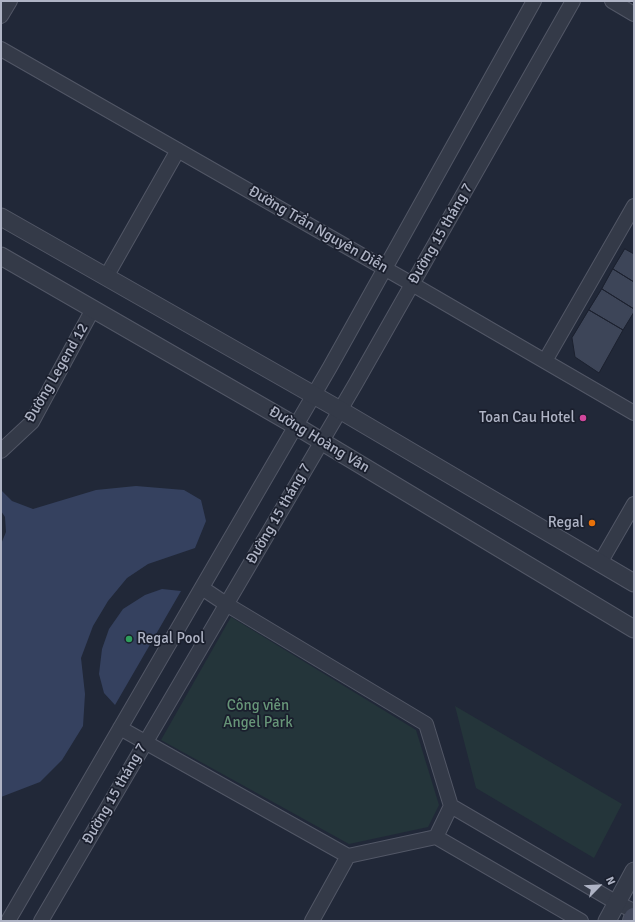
<!DOCTYPE html>
<meta charset="utf-8">
<style>
body{margin:0}
#map{position:relative;width:635px;height:922px;overflow:hidden;background:#212838;font-family:Signika,sans-serif}
canvas{display:block}
.frame{position:absolute;inset:0;border:2px solid #afb4c5;pointer-events:none}
.north{position:absolute;left:579px;top:866px;width:40px;height:40px;-webkit-text-stroke:3px #1a1f2d;paint-order:stroke;rotate:66deg;font-size:11px;font-weight:700;line-height:16px;text-align:center;color:#afb4c5}
.north::after{content:'';display:block;margin:auto;width:14px;height:18px;background:#afb4c5;clip-path:polygon(50% 0,100% 100%,50% 72%,0 100%)}
</style>
<div id="map">
<canvas width="635" height="922"></canvas>
<div class="frame"></div>
<div class="north">N</div>
</div>
<script>
const g = document.querySelector('canvas').getContext('2d');
g.lineJoin = 'round';
function fill(path, color) { g.fillStyle = color; g.fill(path, 'evenodd'); }
function trace(path, color, width, dash) { g.strokeStyle = color; g.lineWidth = width; g.lineCap = dash ? 'butt' : 'round'; g.setLineDash(dash || []); g.stroke(path); }
function drawText(font, color, halo, rows, align = 'center') {
  g.font = font + ' Signika,sans-serif'; g.lineWidth = 3.5; g.setLineDash([]); g.textBaseline = 'middle'; g.strokeStyle = halo; g.fillStyle = color; for (const [text, x, y, turn = 0] of rows) {
    g.save(); g.translate(x, y); g.rotate((+turn || 0) * Math.PI / 180); g.textAlign = isNaN(turn) ? turn : align; if (halo) g.strokeText(text, 0, 0); g.fillText(text, 0, 0); g.restore();
  }
}
const green = new Path2D(`
 M231 617 416 730 439 805 428 827 349 844 161 740Z
 M455 706 622 804 594 858 476 788Z`);
const water = new Path2D(`
 M136 486 184 490 201 500 206 521 195 548 148 564 127 578 108 601 93 626 81 658 85 694 83 726 62 760 40 782 1 797V544L6 532 5 517 1 511V490L12 501 33 509 96 490Z
 M162 589 181 591 115 705 104 693 99 674 102 649 109 629 123 609 145 595Z`);
const building = new Path2D(`
 M625 249 634 254V282L613 269Z
 M613 269 634 282V309L602 289Z
 M602 289 634 309V312L623 330 589 310Z
 M589 310 623 330 599 373 575 357 572 338Z`);
const minor = new Path2D(`
 M612 1 634 14
 M1 16 10 1
 M1 49 412 284 634 413
 M106 277 178 150
 M545 361 634 206
 M1 451 32 422 93 309
 M600 563 634 504
 M202 588 226 604 426 724 451 806 617 903 634 911
 M120 728 348 856 436 837 581 921
 M436 837 451 806
 M8 921 330 367 534 1
 M41 921 356 383 573 1
 M312 921 348 856`);
const tertiary = new Path2D(`
 M1 217 340 410 634 583
 M1 256 296 426 634 629
 M607 921 634 871`);
const secondary = new Path2D(`
 M633 921 634 918`);
const markers = [
 [583,418,4,"#d1479c"],
 [592,523,4,"#e8710a"],
 [129,639,4,"#2e9e5b"]
];
const streetNames = [
 ["Đường Trần Nguyên Diễn",318,230,30],
 ["Đường 15 tháng 7",441,234,-60],
 ["Đường Legend 12",57,373,-60],
 ["Đường Hoàng Vân",319,440,31],
 ["Đường 15 tháng 7",279,514,-60],
 ["Đường 15 tháng 7",115,794,-60]
];
const poiNames = [
 ["Toan Cau Hotel",575,418],
 ["Regal",584,523],
 ["Regal Pool",137,639,"left"]
];
const parkNames = [
 ["Công viên",258,706],
 ["Angel Park",258,723]
];
fill(green, '#24353a');
fill(water, '#35415f');
fill(building, '#3d4558');
trace(building, '#1c212f', 1);
trace(minor, '#525766', 16);
trace(tertiary, '#525766', 19);
trace(secondary, '#525766', 22);
trace(minor, '#343a48', 14);
trace(tertiary, '#343a48', 17);
trace(secondary, '#42485b', 20);
for (const [x, y, r, color] of markers) { const dot = new Path2D(); dot.arc(x, y, r, 0, 2 * Math.PI); g.fillStyle = color; g.fill(dot); trace(dot, '#1a1f2d', 1.5); }
drawText('15px', '#afb4c5', '#1a1f2d', streetNames);
drawText('15px', '#afb4c5', '#1a1f2d', poiNames, 'right');
drawText('15px', '#679578', '#1a1f2d', parkNames);
</script>
